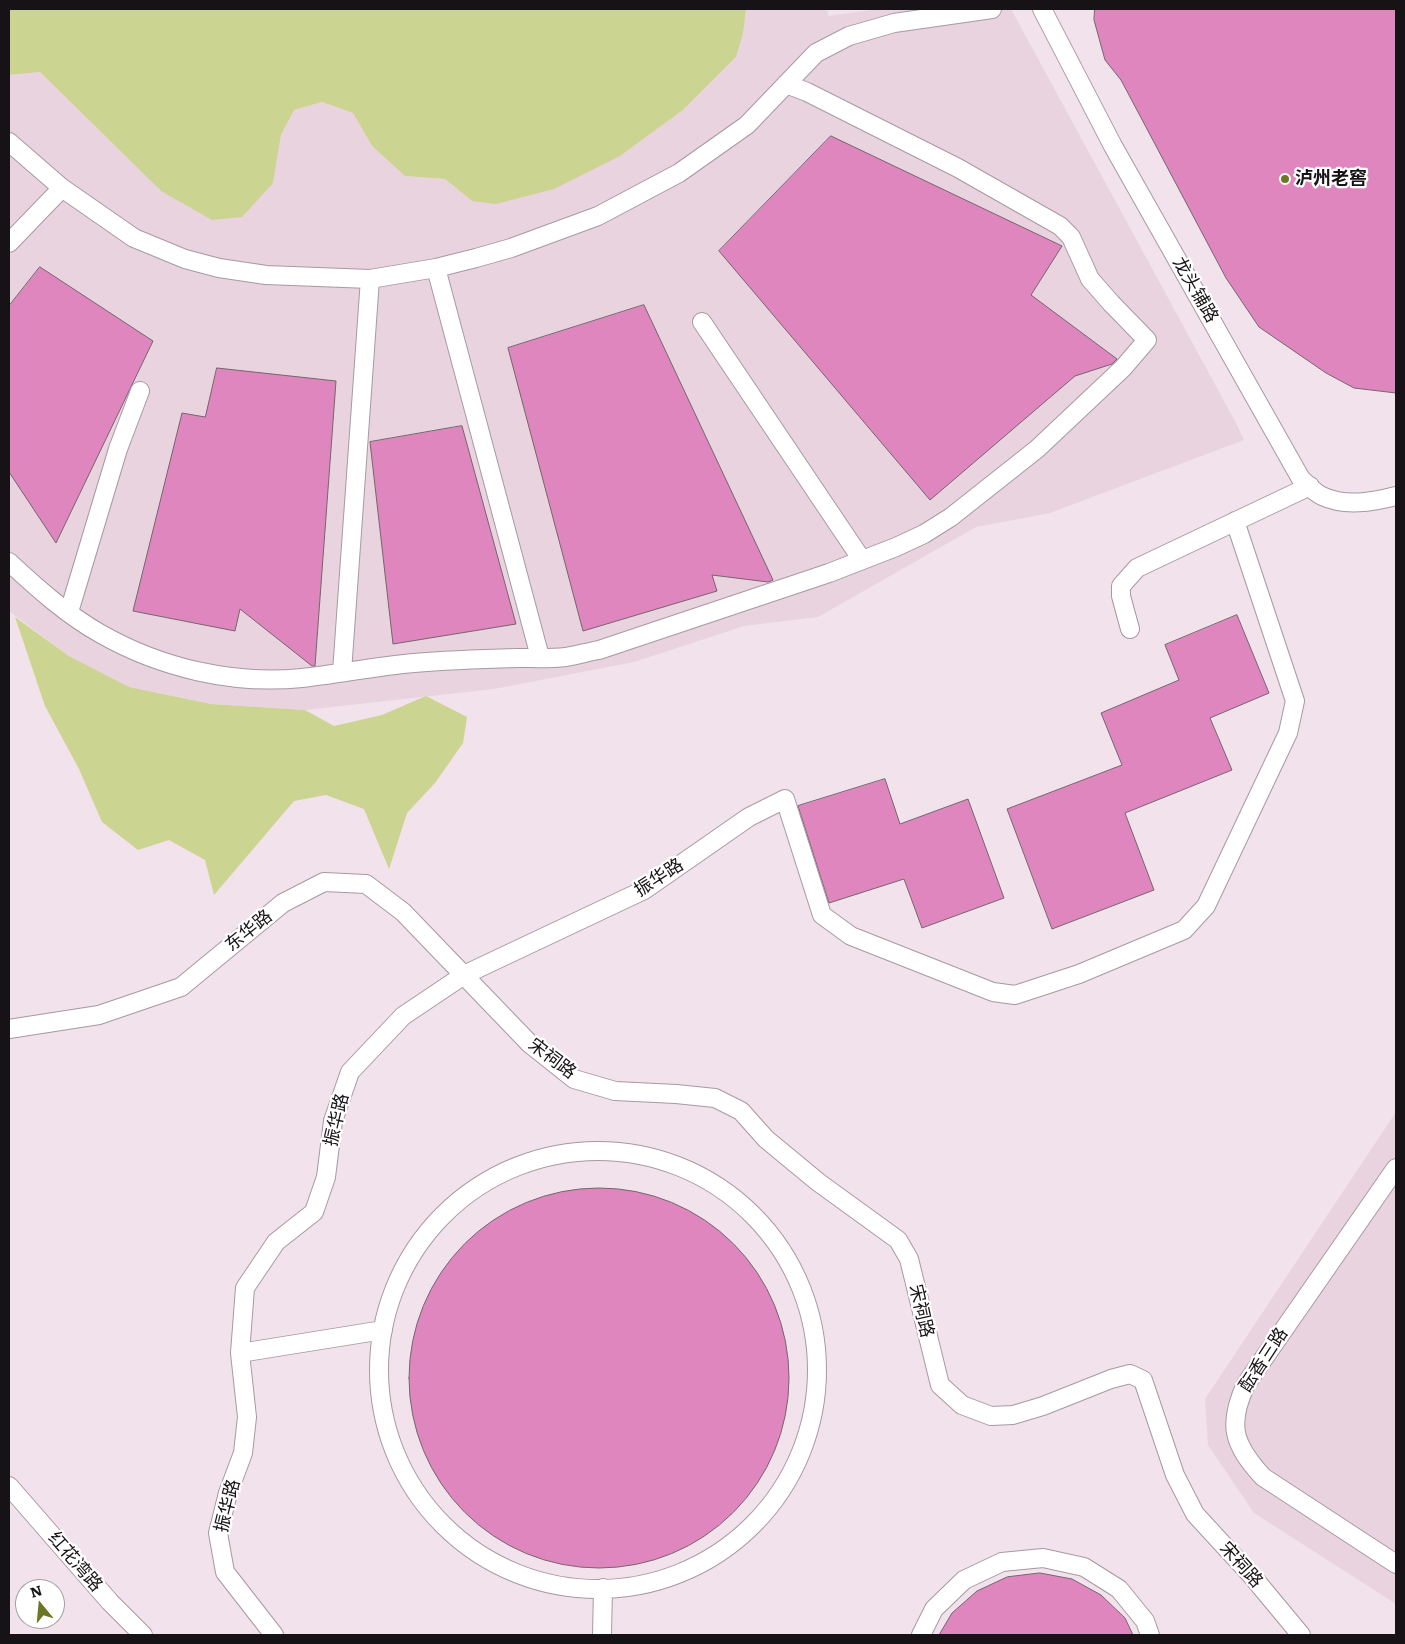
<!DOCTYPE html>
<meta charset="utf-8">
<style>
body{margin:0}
#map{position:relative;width:1405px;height:1644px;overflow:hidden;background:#f1e2eb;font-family:Literata,serif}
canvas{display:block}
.frame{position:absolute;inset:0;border:10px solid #171215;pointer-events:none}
.north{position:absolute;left:15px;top:1579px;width:50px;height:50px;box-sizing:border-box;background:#fff;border:1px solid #a2a0a1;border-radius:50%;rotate:343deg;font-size:14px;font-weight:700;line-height:20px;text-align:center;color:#171215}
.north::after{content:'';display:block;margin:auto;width:18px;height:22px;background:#6d7620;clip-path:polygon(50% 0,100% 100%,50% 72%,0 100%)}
</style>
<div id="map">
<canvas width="1405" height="1644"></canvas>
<div class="frame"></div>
<div class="north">N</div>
</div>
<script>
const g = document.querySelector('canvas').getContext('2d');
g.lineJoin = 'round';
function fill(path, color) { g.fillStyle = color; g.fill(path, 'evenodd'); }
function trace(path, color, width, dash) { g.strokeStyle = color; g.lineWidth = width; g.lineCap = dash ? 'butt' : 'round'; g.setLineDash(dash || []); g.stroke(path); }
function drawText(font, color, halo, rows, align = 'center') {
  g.font = font + ' Literata,"Noto Sans SC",serif'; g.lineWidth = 4.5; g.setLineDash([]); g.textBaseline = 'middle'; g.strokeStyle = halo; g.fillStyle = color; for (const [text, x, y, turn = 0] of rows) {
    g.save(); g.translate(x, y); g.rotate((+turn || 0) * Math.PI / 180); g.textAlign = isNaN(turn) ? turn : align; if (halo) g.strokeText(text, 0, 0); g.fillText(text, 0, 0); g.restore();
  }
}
const built = new Path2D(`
 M746 9H827L828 16 879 9H1011L1236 423 1244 440 1050 513 976 527 818 617 744 626 634 662 494 689 305 710 211 704 129 687 69 656 9 611V75L40 72 161 191 273 183 281 135 294 110 322 102 353 113 372 146 405 176 445 179 472 201 620 156 683 110 736 57 743 34Z
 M1396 1112V1604L1254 1513 1208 1445 1205 1399Z`);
const green = new Path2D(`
 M9 9H746L743 34 736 57 683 110 620 156 554 189 496 204 472 201 445 179 405 176 372 146 353 113 322 102 294 110 281 135 273 183 242 217 212 220 161 191 40 72 9 75Z
 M15 617 69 656 129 687 211 704 305 710 334 726 382 715 426 696 467 717 463 743 435 783 407 813 389 869 364 809 326 795 294 801 214 895 205 860 169 840 138 850 102 822 79 769 45 706Z`);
const building = new Path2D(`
 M1095 9H1396V393L1354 388 1326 373 1259 327 1226 278 1121 80 1105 60 1094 20Z
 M831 136 1062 246 1031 295 1117 359 1112 364 1075 376 930 500 719 251Z
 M40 267 153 341 56 543 9 472V306Z
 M644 305 773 580 768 582 712 575 717 591 583 631 508 348Z
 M217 368 336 381 315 666H312L240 609 235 631 133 611 182 413 205 417Z
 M462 426 516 624 393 644 370 442Z
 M1237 615 1269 693 1210 718 1232 770 1125 813 1154 890 1052 929 1007 809 1122 765 1101 713 1179 680 1165 645Z
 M885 779 900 824 968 799 1004 898 922 928 904 879 829 903 798 806Z
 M409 1378a190 190 0 1 1 380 0a190 190 0 1 1-380 0Z
 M1040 1573 1072 1579 1101 1595 1125 1618 1133 1635H939L952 1613 977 1591 1007 1577Z`);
const minor = new Path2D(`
 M1042 9 1113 146 1301 479C1307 484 1315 493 1322 496 1345 507 1373 502 1396 496
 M9 142 62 188 134 238 185 259 219 268 266 275 370 279 436 268 476 258 511 248 598 216 679 173 747 125 816 53 849 36 894 23 992 9
 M9 243 62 188
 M436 268 540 657
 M702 322 862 560
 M9 562C37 588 67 615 101 634 161 668 233 685 302 678 339 674 377 666 414 663 449 660 482 659 517 658 533 658 550 659 566 657 577 655 588 652 599 650L829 573 896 547 924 534 951 517 1037 449 1123 368 1147 340 1111 303 1090 279 1071 237 1060 226 958 168 807 92 786 84
 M69 612 118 449 140 391
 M1130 629 1121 596V586L1137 568 1310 486
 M342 672 370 279
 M9 1029 99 1015 181 987 283 903 324 882 366 884 403 912 530 1044 574 1079 615 1091 676 1094 715 1098 741 1111 766 1139 818 1182 898 1240 909 1259 940 1385 962 1405 991 1416 1013 1415 1043 1406 1111 1379 1130 1374 1143 1380 1175 1475 1195 1514 1252 1576 1301 1635
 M379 1370a219 219 0 1 1 438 0a219 219 0 1 1-438 0Z
 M1396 1168 1246 1384C1227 1425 1233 1444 1263 1477L1396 1564
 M240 1353 383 1330
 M9 1486 110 1602 143 1635
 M274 1635 225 1572 218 1533 228 1493 243 1453 247 1417 240 1353 245 1288 276 1242 314 1212 326 1177 333 1121 350 1072 403 1016 464 975 644 890 749 817 785 799 822 915 851 936 993 992 1015 995 1079 974 1184 930 1206 906 1288 733 1295 701 1235 521
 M602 1635 603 1588
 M921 1635 934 1609 964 1580 1002 1562 1043 1558 1084 1567 1119 1589 1145 1621 1150 1635`);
const markers = [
 [1285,179,5,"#6d7620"]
];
const poiNames = [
 ["泸州老窖",1295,179]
];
const streetNames = [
 ["龙头铺路",1195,290,60],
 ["振华路",659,878,-33],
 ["东华路",249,931,-39],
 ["宋祠路",552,1059,37],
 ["振华路",337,1120,-77],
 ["宋祠路",921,1311,77],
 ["酝香三路",1264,1360,-57],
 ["振华路",228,1506,-76],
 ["红花湾路",75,1562,49],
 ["宋祠路",1241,1565,48]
];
fill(built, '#e9d3df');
fill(green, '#cbd591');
fill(building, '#df86be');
trace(building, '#73666d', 1);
trace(minor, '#a799a1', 20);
trace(minor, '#fff', 18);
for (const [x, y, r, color] of markers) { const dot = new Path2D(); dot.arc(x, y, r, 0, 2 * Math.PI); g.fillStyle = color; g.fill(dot); trace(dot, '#fff', 2); }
drawText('bold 18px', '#171215', '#fff', poiNames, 'left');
drawText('18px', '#171215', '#fff', streetNames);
</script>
